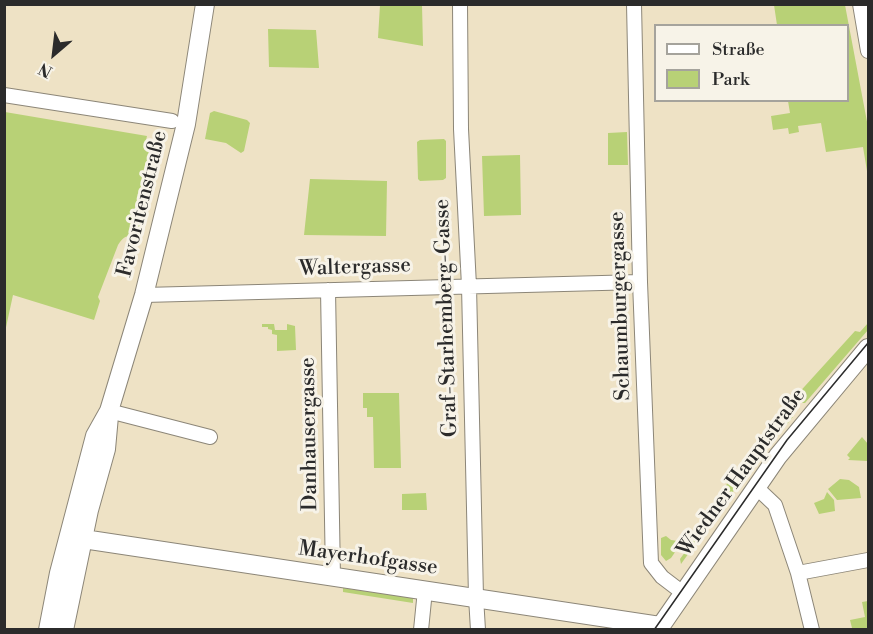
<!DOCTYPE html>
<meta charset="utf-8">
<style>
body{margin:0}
#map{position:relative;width:873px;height:634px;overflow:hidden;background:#eee2c5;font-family:"Libre Bodoni",serif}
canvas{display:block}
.frame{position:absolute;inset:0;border:6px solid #2b2b2b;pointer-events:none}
.legend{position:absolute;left:654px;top:24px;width:195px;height:78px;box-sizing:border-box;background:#f7f3e8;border:2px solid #a5a39c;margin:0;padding:8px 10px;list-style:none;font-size:18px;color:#2b2b2b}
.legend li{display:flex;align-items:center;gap:12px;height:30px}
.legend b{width:30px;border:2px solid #a5a39c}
.north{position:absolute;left:24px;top:24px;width:60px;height:60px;-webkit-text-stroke:4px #f7f3e8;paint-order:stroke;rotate:208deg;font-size:16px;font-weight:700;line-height:24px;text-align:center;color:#2b2b2b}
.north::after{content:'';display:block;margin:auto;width:21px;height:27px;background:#2b2b2b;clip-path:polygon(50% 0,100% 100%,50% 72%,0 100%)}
</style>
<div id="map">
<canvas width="873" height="634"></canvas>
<div class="frame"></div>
<ul class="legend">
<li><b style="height:8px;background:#fff"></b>Straße</li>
<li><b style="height:16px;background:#b8d176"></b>Park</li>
</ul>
<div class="north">N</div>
</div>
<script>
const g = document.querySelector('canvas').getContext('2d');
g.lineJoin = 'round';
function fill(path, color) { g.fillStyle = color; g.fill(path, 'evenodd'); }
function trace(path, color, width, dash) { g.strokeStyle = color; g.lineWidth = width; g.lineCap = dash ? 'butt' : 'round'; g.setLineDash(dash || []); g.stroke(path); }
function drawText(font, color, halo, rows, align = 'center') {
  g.font = font + ' "Libre Bodoni",serif'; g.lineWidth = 6; g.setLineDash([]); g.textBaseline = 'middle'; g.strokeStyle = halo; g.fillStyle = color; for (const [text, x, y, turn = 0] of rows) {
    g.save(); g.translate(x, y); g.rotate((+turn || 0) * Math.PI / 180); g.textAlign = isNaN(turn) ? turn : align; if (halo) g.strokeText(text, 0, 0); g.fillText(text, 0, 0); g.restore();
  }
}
const green = new Path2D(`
 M380 5H422L423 46 378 38Z
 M774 5H845L868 127V177L863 147 826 152 821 123 798 126 799 132 789 134 788 128 773 130 771 116 790 113 788 101 848 100V26L777 25Z
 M268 29 316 30 319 68 269 67Z
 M214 111 247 120 250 123 244 151 241 153 226 143 205 139 210 113Z
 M5 112 147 136 144 149 159 151 138 237C128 235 124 235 118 245L98 297 100 301 94 320 13 295 5 332Z
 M627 132 628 165H608V133Z
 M444 139 446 141V178L443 180 420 181 418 179 417 142 420 140Z
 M520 155 521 215 484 216 482 156Z
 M310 179 387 181 386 236 304 235Z
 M868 323V330L805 403H802L795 397 855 331 860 332Z
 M262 324H274L275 330H287V324L295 326 296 350 277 351V335L272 334V330L268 329V327H262Z
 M363 393H399L401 468H374L373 417H367V408H363Z
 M782 413 793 417 762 454H755L751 451 768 430 775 432 776 428 772 426 775 422 782 423 783 418 778 417Z
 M862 437 868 444V461L848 460 850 458 847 455Z
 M744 461 751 469 729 497 725 494 724 488Z
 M840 479 849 480 859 487 861 498 837 500 828 489Z
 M827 492 834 500 835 511 819 514 814 503 824 499Z
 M426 493 427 510H402V494Z
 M721 503 724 504 681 564 680 559Z
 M666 536 671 540 678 541 680 545 671 558 666 561 661 555V538Z
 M343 588 413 598V603L343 592Z
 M868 601V629L852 628 850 620 865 617 862 602Z`);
const street = new Path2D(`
 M460 4 461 129 469 286 476 597 478 630
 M634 4 640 282 651 563 662 577 683 593
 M860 4 868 51
 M4 95 172 121
 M328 290 333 577
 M144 295 640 282
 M109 411 210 437
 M756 487 775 505 798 573 812 630
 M798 573 868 560
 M421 630 425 590`);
const secondary = new Path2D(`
 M70 537 660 626
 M48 630 59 573 95 436 109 411 144 295 186 124 205 4
 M64 630 89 510 106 449 109 416
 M658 630 778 456 868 348`);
const tram = new Path2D(`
 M654 630 787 440 868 343`);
const streetNames = [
 ["Favoritenstraße",143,204,-76],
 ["Waltergasse",355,268,-2],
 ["Schaumburgergasse",621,306,-92],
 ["Graf-Starhemberg-Gasse",447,318,-92],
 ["Danhausergasse",310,434,-91],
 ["Wiedner Hauptstraße",742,473,-54],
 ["Mayerhofgasse",368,559,8]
];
fill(green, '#b8d176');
trace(street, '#8c8678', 16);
trace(secondary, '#8c8678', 20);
trace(street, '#fff', 14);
trace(secondary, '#fff', 18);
trace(tram, '#2b2b2b', 1.5);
drawText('21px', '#2b2b2b', '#f7f3e8', streetNames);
</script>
